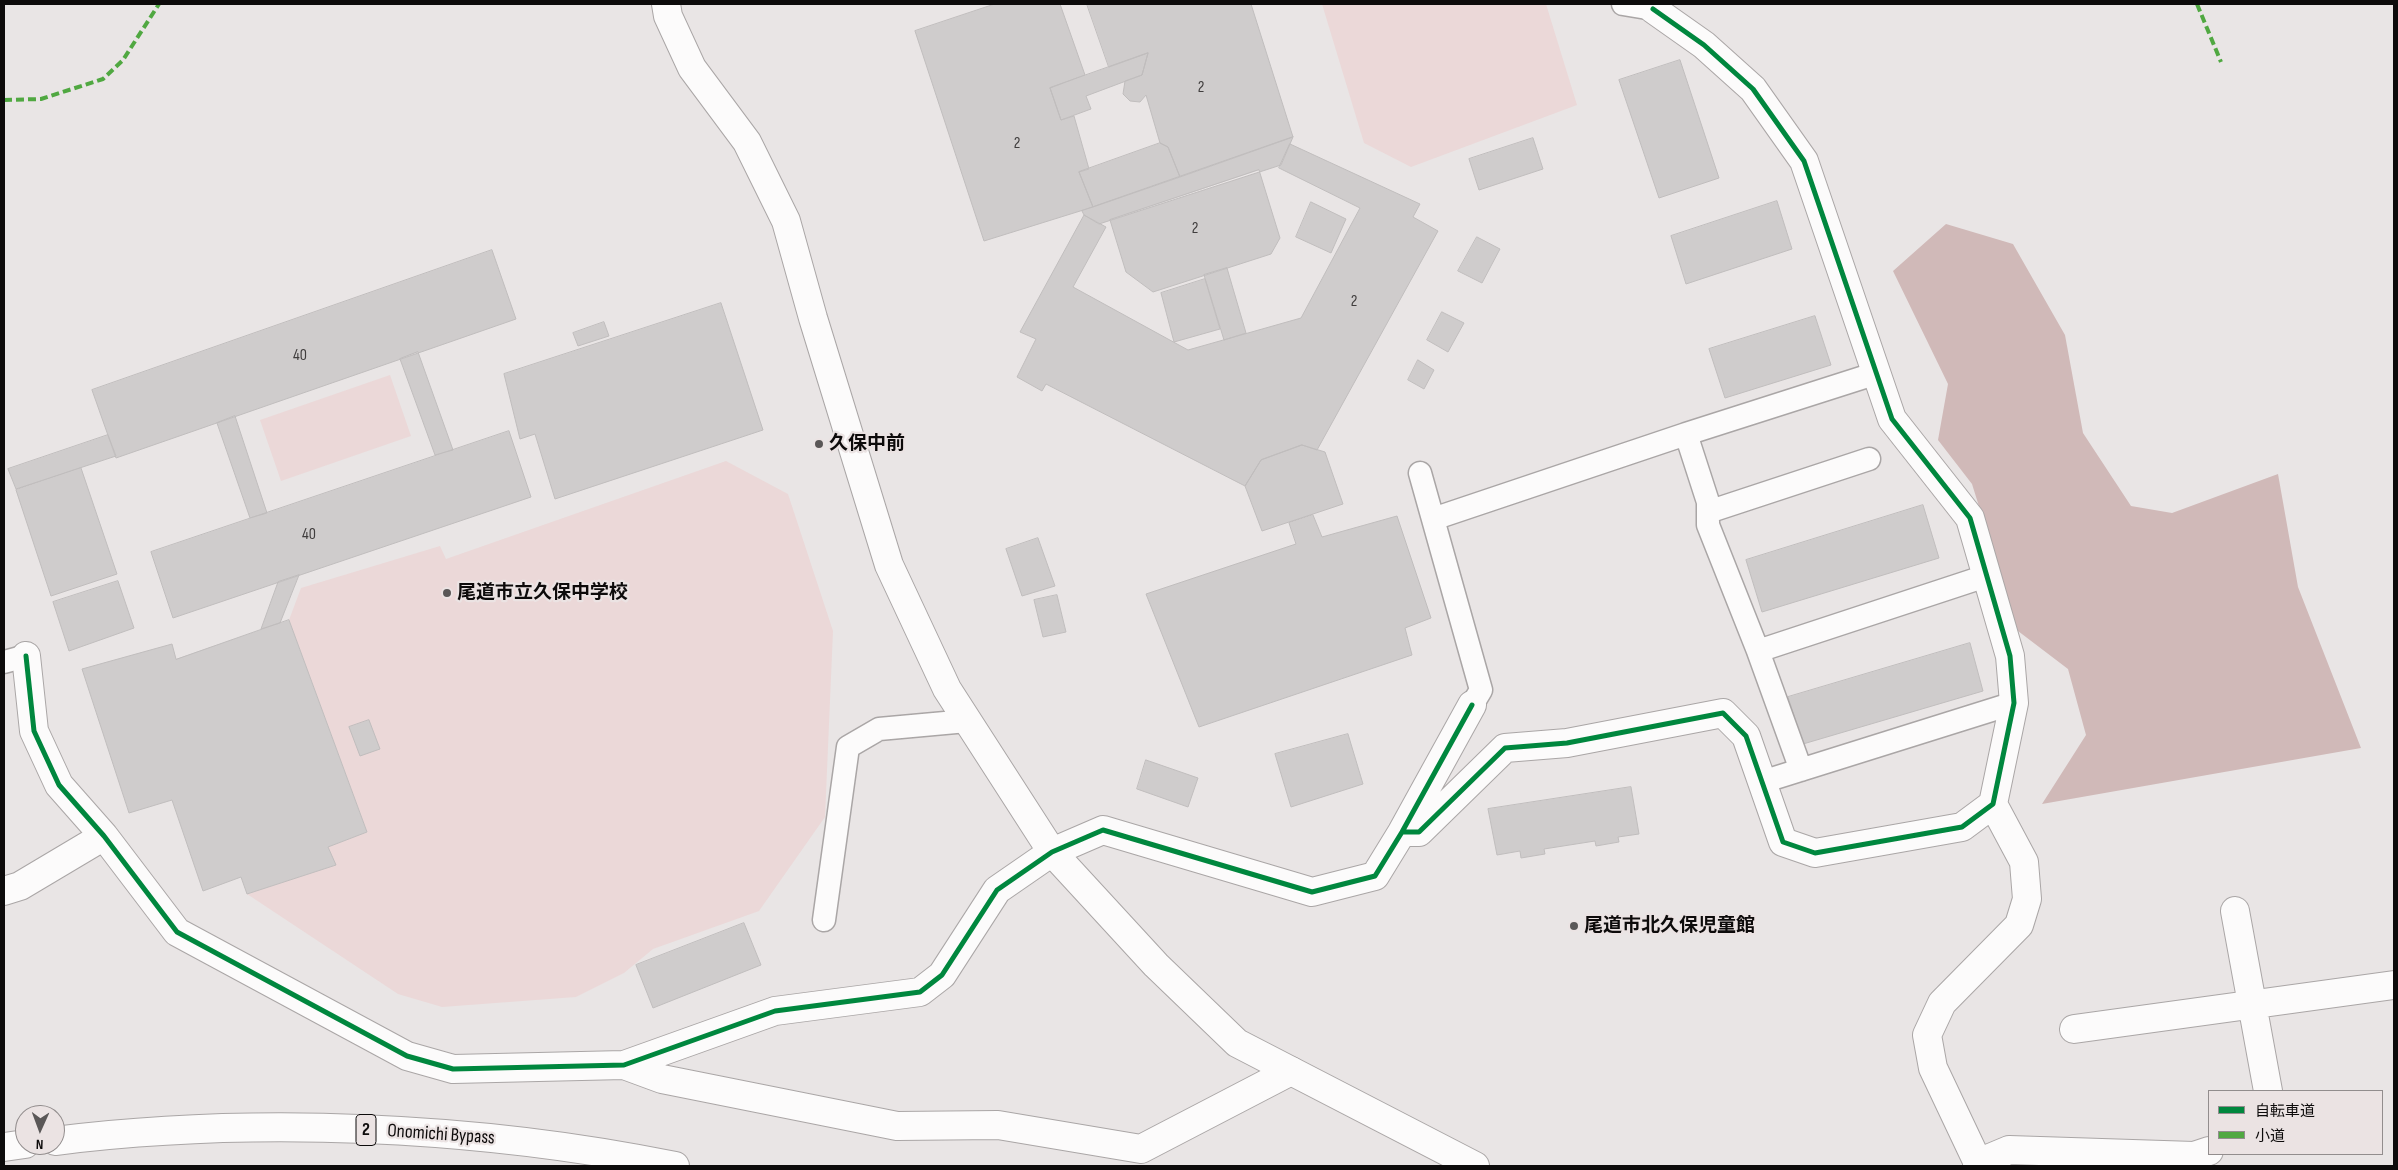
<!DOCTYPE html>
<meta charset="utf-8">
<style>
body{margin:0}
#map{position:relative;width:2398px;height:1170px;overflow:hidden;background:#e9e5e5;font-family:"Sofia Sans Condensed","Noto Sans JP",sans-serif}
canvas{display:block}
.frame{position:absolute;inset:0;border:5px solid #0d0b0b;pointer-events:none}
.legend{position:absolute;left:2208px;top:1090px;width:175px;height:65px;box-sizing:border-box;background:#ebe3e3;border:1px solid #928d8d;margin:0;padding:6px 9px;list-style:none;font-size:15px;color:#0d0b0b}
.legend li{display:flex;align-items:center;gap:10px;height:25px}
.legend b{width:25px;border:1px solid #928d8d}
.north{position:absolute;left:15px;top:1105px;width:50px;height:50px;box-sizing:border-box;background:#ebe3e3;border:1px solid #928d8d;border-radius:50%;rotate:182deg;font-size:14px;font-weight:700;line-height:20px;text-align:center;color:#0d0b0b}
.north::after{content:'';display:block;margin:auto;width:18px;height:22px;background:#5a5757;clip-path:polygon(50% 0,100% 100%,50% 72%,0 100%)}
</style>
<div id="map">
<canvas width="2398" height="1170"></canvas>
<div class="frame"></div>
<ul class="legend">
<li><b style="height:6px;background:#00873e"></b>自転車道</li>
<li><b style="height:6px;background:#50a841"></b>小道</li>
</ul>
<div class="north">N</div>
</div>
<script>
const g = document.querySelector('canvas').getContext('2d');
g.lineJoin = 'round';
function fill(path, color) { g.fillStyle = color; g.fill(path, 'evenodd'); }
function trace(path, color, width, dash) { g.strokeStyle = color; g.lineWidth = width; g.lineCap = dash ? 'butt' : 'round'; g.setLineDash(dash || []); g.stroke(path); }
function drawText(font, color, halo, rows, align = 'center') {
  g.font = font + ' "Sofia Sans Condensed","Noto Sans JP",sans-serif'; g.lineWidth = 4.5; g.setLineDash([]); g.textBaseline = 'middle'; g.strokeStyle = halo; g.fillStyle = color; for (const [text, x, y, turn = 0] of rows) {
    g.save(); g.translate(x, y); g.rotate((+turn || 0) * Math.PI / 180); g.textAlign = isNaN(turn) ? turn : align; if (halo) g.strokeText(text, 0, 0); g.fillText(text, 0, 0); g.restore();
  }
}
const green = new Path2D(`
 M1322 4H1546L1577 105 1411 167 1364 143Z
 M390 375 411 436 281 481 260 420Z
 M726 461 788 494 833 631 825 817 759 911 653 949 624 973 576 997 442 1007 398 994 247 894 335 865 328 847 367 832 289 620 301 588 440 546 446 559Z`);
const forest = new Path2D(`
 M1946 224 2013 244 2065 335 2083 433 2131 506 2172 513 2278 474 2298 587 2361 748 2042 804 2086 735 2068 669 2018 631 1972 484 1938 440 1948 384 1893 271Z`);
const building = new Path2D(`
 M995 4H1060L1085 75 1050 88 1061 120 1074 116 1089 169 1079 172 1093 207 984 241 915 31Z
 M1087 4H1251L1293 137 1180 177 1168 147 1160 143 1146 95 1140 102 1130 101 1123 94 1125 81 1142 75 1148 53 1109 67Z
 M1148 53 1142 75 1086 96 1091 109 1061 120 1050 88Z
 M1680 60 1719 178 1659 198 1619 80Z
 M1293 137 1281 165 1099 224 1084 215 1082 211Z
 M1533 138 1543 169 1479 190 1469 159Z
 M1160 143 1168 147 1180 177 1093 207 1079 172Z
 M1290 144 1420 204 1413 217 1438 231 1317 450 1302 445 1261 460 1245 486 1046 384 1042 391 1017 377 1036 339 1020 332 1084 215 1106 227 1073 287 1188 350 1301 318 1360 208 1279 168Z
 M1259 170 1280 238 1271 254 1153 292 1126 272 1110 220Z
 M1777 201 1792 249 1686 284 1671 236Z
 M1311 202 1346 219 1331 253 1296 237Z
 M1477 237 1500 249 1482 283 1458 271Z
 M492 250 516 319 116 458 92 390Z
 M1227 268 1246 333 1224 340 1204 275Z
 M1205 279 1220 329 1174 342 1161 293Z
 M721 303 763 430 555 499 535 434 520 439 504 374Z
 M1442 312 1464 323 1448 352 1427 340Z
 M1815 316 1831 365 1725 398 1709 349Z
 M604 322 609 336 578 346 573 333Z
 M418 352 453 450 435 455 400 359Z
 M1418 360 1434 370 1424 389 1408 380Z
 M235 416 267 513 250 518 217 423Z
 M509 431 531 497 173 618 151 552Z
 M108 435 116 456 16 489 8 469Z
 M1302 445 1325 452 1343 504 1262 531 1245 486 1261 460Z
 M81 468 117 574 51 596 16 490Z
 M1923 505 1939 558 1762 612 1746 560Z
 M1313 515 1322 537 1397 516 1431 618 1405 628 1412 655 1199 727 1146 594 1296 544 1289 523Z
 M1038 538 1055 586 1022 596 1006 549Z
 M299 575 280 623 261 629 278 582Z
 M118 581 134 628 69 651 53 602Z
 M1057 595 1066 632 1043 637 1034 600Z
 M289 620 367 832 328 847 336 865 247 894 241 877 203 891 172 800 129 813 82 669 172 644 176 659Z
 M1970 643 1983 691 1803 744 1788 697Z
 M369 720 380 749 360 756 349 727Z
 M1348 734 1363 784 1291 807 1275 754Z
 M1146 760 1198 778 1188 807 1137 789Z
 M1631 787 1639 834 1618 837 1619 842 1596 846 1595 841 1544 849 1545 854 1521 858 1520 851 1497 855 1488 809Z
 M744 923 761 965 653 1008 636 965Z`);
const service = new Path2D(`
 M1623 4 1653 9
 M1420 473 1481 690 1472 705
 M1708 512 1869 459
 M1433 519 1686 434
 M1758 651 1986 576
 M4 662 26 656
 M1801 770 1758 651 1708 525V502L1686 434 1877 373
 M1762 782 2014 703
 M824 920 848 747 879 729 967 721`);
const minor = new Path2D(`
 M26 656 34 731 59 785 104 836 177 932 407 1056 453 1069 624 1065 775 1011 920 992 942 975 997 890 1052 852 1103 830 1312 892 1375 876 1402 832 1472 705
 M1402 832H1419L1505 748 1567 743 1723 713 1746 736 1783 842 1815 853 1962 827 1993 804 2014 703 2010 656 1970 518 1892 419 1804 161 1753 89 1704 45 1653 9
 M4 891 20 886 104 836
 M2235 911 2268 1091
 M2074 1029 2394 985
 M624 1065 662 1079 897 1126 998 1125 1141 1149 1291 1071
 M1978 1163 1933 1068 1927 1035 1942 1003 2019 925 2027 899 2024 862 1993 804
 M1977 1166 1978 1163 2009 1150 2194 1156 2209 1151`);
const tertiary = new Path2D(`
 M666 4 668 16 692 68 747 142 786 221 813 318 889 565 947 689 1052 852 1156 965 1237 1043 1475 1166`);
const motorway = new Path2D(`
 M55 1141C254 1116 479 1126 675 1166
 M4 1147 25 1144`);
const quiet = new Path2D(`
 M2197 4 2221 62
 M4 100 41 99 103 79 123 60 159 4`);
const cycleway = new Path2D(`
 M26 656 34 731 59 785 104 836 177 932 407 1056 453 1069 624 1065 775 1011 920 992 942 975 997 890 1052 852 1103 830 1312 892 1375 876 1402 832 1472 705
 M1402 832H1419L1505 748 1567 743 1723 713 1746 736 1783 842 1815 853 1962 827 1993 804 2014 703 2010 656 1970 518 1892 419 1804 161 1753 89 1704 45 1653 9`);
const markers = [
 [819,444,5,"#5a5757"],
 [447,593,5,"#5a5757"],
 [1574,926,5,"#5a5757"]
];
const numberNames = [
 ["2",1201,88],
 ["2",1017,144],
 ["2",1195,229],
 ["2",1354,302],
 ["40",300,356],
 ["40",309,535]
];
const shields = [
 [366,1130,20]
];
const shieldNames = [
 ["2",366,1130]
];
const poiNames = [
 ["久保中前",829,444],
 ["尾道市立久保中学校",457,593],
 ["尾道市北久保児童館",1584,926]
];
const streetNames = [
 ["Onomichi Bypass",441,1135,4]
];
fill(green, '#ebd8d8');
fill(forest, '#d0b9b8');
fill(building, '#cfcccc');
trace(building, '#c0bdbd', 1);
trace(service, '#aaa6a6', 25);
trace(minor, '#aaa6a6', 30);
trace(tertiary, '#aaa6a6', 30);
trace(motorway, '#aaa6a6', 30);
trace(service, '#fcfbfb', 22);
trace(minor, '#fcfbfb', 28);
trace(tertiary, '#fcfbfb', 28);
trace(motorway, '#fcfbfb', 28);
trace(quiet, '#50a841', 4, [8, 4]);
trace(cycleway, '#00873e', 5);
for (const [x, y, r, color] of markers) { const dot = new Path2D(); dot.arc(x, y, r, 0, 2 * Math.PI); g.fillStyle = color; g.fill(dot); trace(dot, '#ebe3e3', 2); }
drawText('16px', '#403d3d', null, numberNames);
for (const [x, y, w] of shields) { const box = new Path2D(); box.roundRect(x - w / 2, y - 15.5, w, 31, 4); g.fillStyle = '#ebe3e3'; g.fill(box); trace(box, '#0d0b0b', 1); }
drawText('bold 18px', '#0d0b0b', null, shieldNames);
drawText('bold 19px', '#0d0b0b', '#ebe3e3', poiNames, 'left');
drawText('19px', '#0d0b0b', '#ebe3e3', streetNames);
</script>
